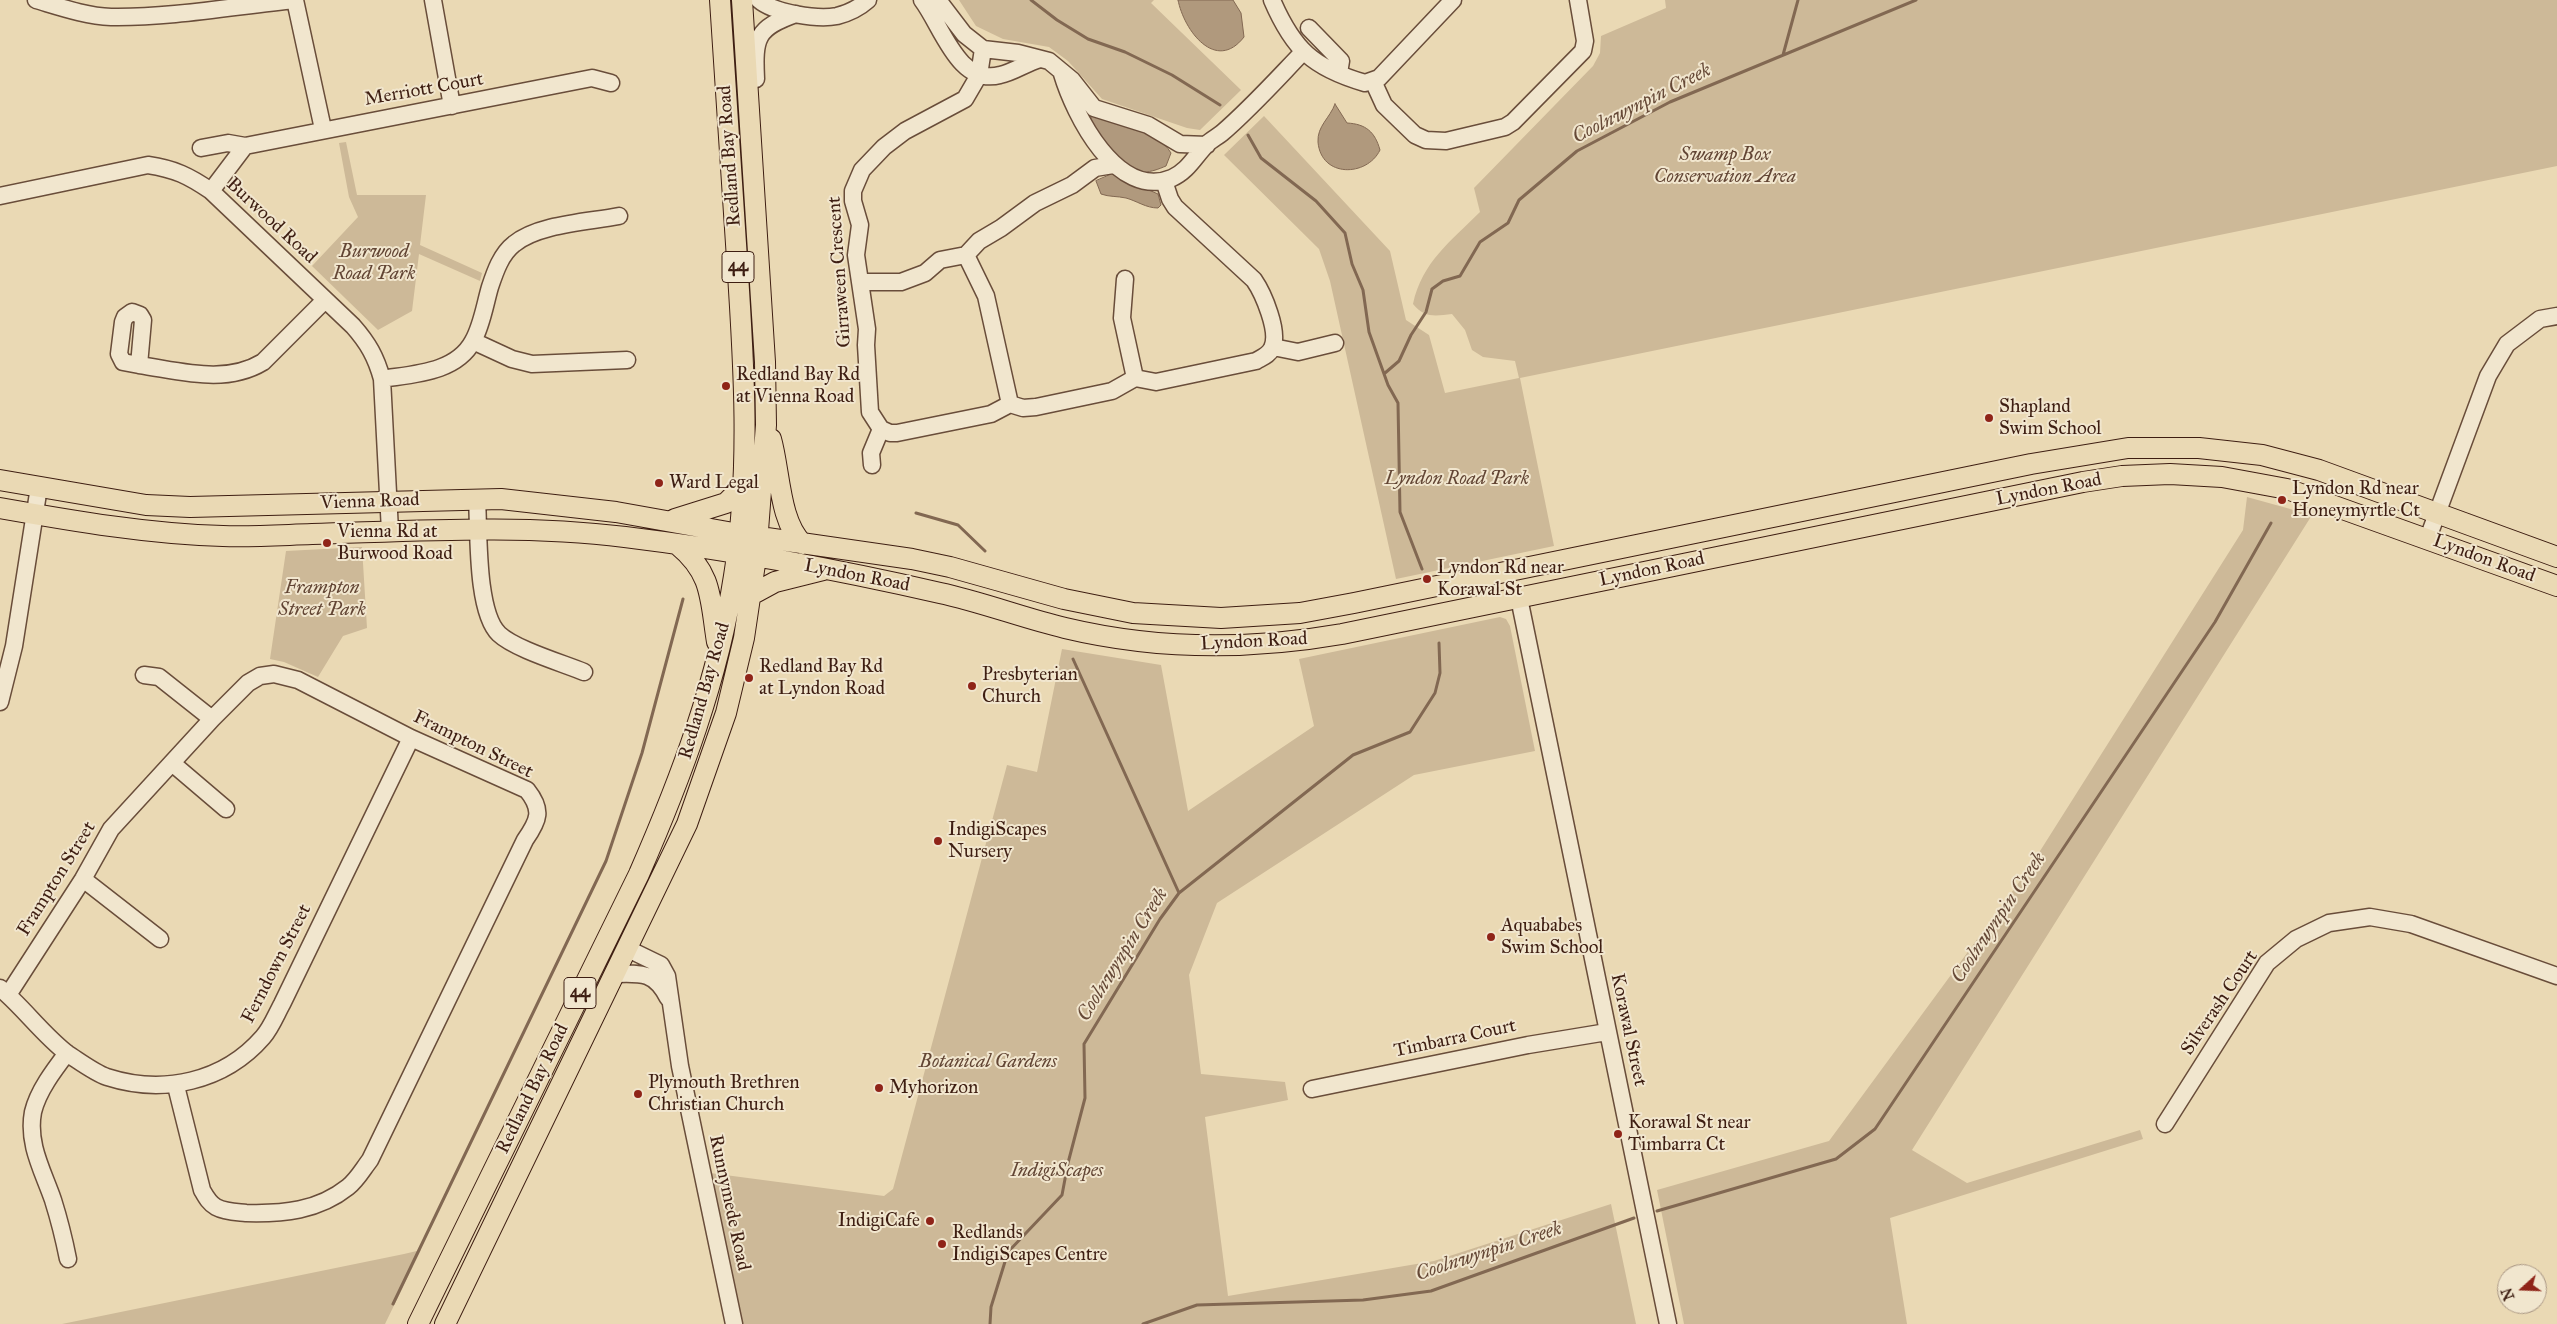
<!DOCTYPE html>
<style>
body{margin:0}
#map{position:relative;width:2557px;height:1324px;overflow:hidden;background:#ead9b4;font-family:"IM FELL Great Primer",serif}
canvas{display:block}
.north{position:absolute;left:2497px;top:1264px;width:50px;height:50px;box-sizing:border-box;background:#f1e6ce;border:1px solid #a99683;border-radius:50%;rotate:250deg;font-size:14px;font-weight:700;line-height:20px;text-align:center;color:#3e1e12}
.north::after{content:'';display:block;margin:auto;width:18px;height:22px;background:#8f2418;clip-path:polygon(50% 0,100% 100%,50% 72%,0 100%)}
</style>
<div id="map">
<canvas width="2557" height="1324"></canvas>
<div class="north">N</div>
</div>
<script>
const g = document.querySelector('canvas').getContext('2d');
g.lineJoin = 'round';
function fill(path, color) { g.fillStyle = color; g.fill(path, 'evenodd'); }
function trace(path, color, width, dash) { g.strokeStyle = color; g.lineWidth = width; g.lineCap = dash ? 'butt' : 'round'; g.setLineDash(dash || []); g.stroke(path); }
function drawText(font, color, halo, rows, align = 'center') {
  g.font = font + ' "IM FELL Great Primer",serif'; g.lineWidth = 4; g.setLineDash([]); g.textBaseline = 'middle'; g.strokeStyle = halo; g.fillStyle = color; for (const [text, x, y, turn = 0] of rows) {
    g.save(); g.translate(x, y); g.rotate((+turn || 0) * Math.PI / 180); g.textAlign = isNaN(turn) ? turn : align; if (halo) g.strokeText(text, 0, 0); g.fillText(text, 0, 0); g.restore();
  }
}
const green = new Path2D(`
 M959 0H1154L1151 3 1241 90 1200 130 1187 128 1102 99 1068 61 1049 47 1003 39 976 26Z
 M1665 0H2557V166L1520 378 1554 546 1396 579 1330 281 1319 249 1224 155 1264 116 1390 251 1406 320 1429 335 1445 393 1519 378 1515 361 1483 357 1472 350 1465 330 1452 314C1435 316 1424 318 1413 304 1422 262 1451 241 1480 212L1474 188 1593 66 1600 53 1601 36 1666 8Z
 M346 142 357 195H426L420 245 482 273 480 281 419 254 412 311 378 330 312 266 358 217 349 197 339 143Z
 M2247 497 2312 515 1912 1150 1967 1183 2140 1130 2143 1139 1890 1218 1907 1324H1684L1657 1190 1829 1141 2028 870 2243 530Z
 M362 547 367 628 343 636 318 677 284 662 270 659 286 551Z
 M1500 617 1506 619 1510 626 1535 751 1414 775 1217 903 1189 975 1201 1074 1285 1082 1288 1100 1205 1117 1228 1296 1434 1261 1611 1204 1636 1324H741L710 1173 884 1196 893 1189 1007 765 1037 772 1062 649 1161 665 1188 811 1314 726 1299 659Z
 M421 1250 385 1324H62L404 1254Z`);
const water = new Path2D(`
 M1178 0H1233L1241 13 1244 37C1216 73 1184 31 1178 0Z
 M1335 104 1347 123C1366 124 1375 132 1380 150 1367 177 1321 178 1318 142 1317 126 1330 118 1335 104Z
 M1091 115C1118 123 1156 128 1171 153L1166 166C1159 169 1151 172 1144 172 1123 169 1089 137 1091 115Z
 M1112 174 1158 194 1161 205 1158 208C1146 208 1137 201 1126 198 1117 196 1109 197 1101 194L1096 181Z`);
const stream = new Path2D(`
 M1031 0 1057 20 1088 39 1125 52 1172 75 1220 105
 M1783 55 1798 0
 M1248 135 1261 158 1316 201 1345 233 1352 264 1363 290 1369 332 1388 385 1398 403 1400 512 1422 569
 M1385 373 1399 361 1411 335 1426 312 1432 289 1443 281 1460 276 1480 242 1508 223 1519 200 1577 151 1670 102 1916 0
 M916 513 958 525 985 551
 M1073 659 1179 893
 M1657 1211 1836 1159 1875 1129 2215 622 2271 523
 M393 1304 606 861 642 753 683 599
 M990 1324 991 1307 1008 1252 1062 1195 1068 1163 1085 1098 1084 1044 1160 919 1179 893 1353 755 1410 732 1435 693 1440 673 1439 643
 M1143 1324 1197 1305 1363 1300 1431 1291 1634 1218`);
const minor = new Path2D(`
 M36 0C60 7 86 16 111 17 170 18 236 6 295 0L323 129
 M433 0 452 106
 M759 0C774 13 818 20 837 16 849 13 859 8 868 0
 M922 0C942 26 958 86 1000 75 1014 72 1026 63 1040 59
 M938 0 964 34 983 49 1018 53 1049 61 1072 80 1094 108 1148 125 1180 144 1207 145
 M1272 0C1293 49 1313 68 1365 83L1379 78 1453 0
 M1309 28 1341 61 1339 73
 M983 49 979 75 965 99 905 131 884 147 862 170 853 191V201L860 225 856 255 867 329 866 345 870 412 881 429 890 433H897L991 414 1010 404 986 296 966 255 979 241 1001 228 1035 203 1072 185 1095 168 1113 165
 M1062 74C1074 114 1117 201 1172 178 1188 171 1195 156 1207 144 1211 140 1217 137 1222 133 1251 108 1277 79 1303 52
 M756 79C754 38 756 28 796 14
 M1373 81 1384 105 1415 135 1426 140 1446 141 1505 127 1513 122 1583 51 1585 41 1578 0
 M201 148 228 143 245 146
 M211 191 245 146 592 78 611 83
 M0 196 148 165C175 169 189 176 211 191L353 326C368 343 376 357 382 379L390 531
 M1125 279 1122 318 1135 378 1156 382 1256 361C1263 357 1269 355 1272 348 1280 332 1263 293 1254 280L1175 207 1170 199 1164 181
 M862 282H901L925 273 940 260 966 255
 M132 312 140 315 143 320 139 365 123 362 119 354 123 322 125 317Z
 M473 341 512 359 532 364 627 360
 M1273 347 1298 352 1335 343
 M139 365C181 371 225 385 263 362L325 300
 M382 379C413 374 456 373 473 341 482 325 485 304 490 287 495 272 501 254 514 244 538 224 588 222 619 216
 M1010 404 1023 408 1036 407 1112 391 1135 378
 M872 465 871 453 881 429
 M477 499C479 532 476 612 499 634 515 649 562 663 584 672
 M2428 538 2488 376 2507 344 2540 319 2557 316
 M1519 598 1668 1324
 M144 675 159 677 212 719
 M0 702 14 646 39 487
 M172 763 226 809
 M83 879 160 939
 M628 949 661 965 667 976 680 1066 734 1324
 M615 974C642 973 655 972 668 998
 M0 988C24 1008 43 1035 68 1054 79 1061 95 1073 107 1077 163 1095 224 1082 263 1037 271 1028 276 1015 282 1004L411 738
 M8 995 83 879 111 829 212 719 248 683 260 676 274 674 298 680 411 738 527 790C543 810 539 820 525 840L370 1160C363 1169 357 1180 348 1187 318 1211 283 1214 246 1213 237 1212 225 1212 216 1207 209 1203 206 1197 202 1190L176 1086
 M67 1053C54 1070 38 1091 33 1112 27 1144 43 1171 53 1200 59 1219 64 1239 68 1259
 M1312 1089 1528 1045 1607 1032
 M2165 1124 2267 963 2296 939 2329 923 2370 917 2411 924 2557 976`);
const major = new Path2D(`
 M771 439C780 470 779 522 803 544
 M0 480 146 505 190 507 501 499 616 512 739 534 912 559 950 567 1064 599 1133 613 1221 618 1300 613 1354 603 2031 464 2128 448H2199L2262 455 2319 470 2557 557
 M0 508C74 521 148 534 223 536 252 537 282 535 312 534 416 531 520 524 625 537 731 550 836 569 940 593 982 602 1023 618 1065 628 1157 650 1250 650 1342 634L2083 482 2122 476 2170 474 2222 477 2287 489 2557 586
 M675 519 726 503 742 487
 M678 545C713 574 710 599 717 642
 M751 595 775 582 823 570
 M418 1324 639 874C681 778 718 680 734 576 751 472 744 364 737 259 731 173 726 86 720 0
 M445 1324 687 824 726 713 744 638 756 557 766 425 765 362 742 0`);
const markers = [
 [726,386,5,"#8f2418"],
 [1989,418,5,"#8f2418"],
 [659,483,5,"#8f2418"],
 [2282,500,5,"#8f2418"],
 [327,543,5,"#8f2418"],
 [1427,579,5,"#8f2418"],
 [749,678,5,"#8f2418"],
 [972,686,5,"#8f2418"],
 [938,841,5,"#8f2418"],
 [1491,937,5,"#8f2418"],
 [879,1088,5,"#8f2418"],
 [638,1094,5,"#8f2418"],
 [1618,1134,5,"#8f2418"],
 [930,1221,5,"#8f2418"],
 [942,1244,5,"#8f2418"]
];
const shields = [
 [738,267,32],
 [580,993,32]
];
const shieldNames = [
 ["44",738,267],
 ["44",580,993]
];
const streetNames = [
 ["Merriott Court",424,90,-10],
 ["Redland Bay Road",730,156,-94],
 ["Burwood Road",271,221,43],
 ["Girraween Crescent",840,272,-94],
 ["Lyndon Road",2049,490,-11],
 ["Vienna Road",370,502,-2],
 ["Lyndon Road",2484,559,20],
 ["Lyndon Road",1652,570,-12],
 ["Lyndon Road",857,576,11],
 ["Lyndon Road",1254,642,-3],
 ["Redland Bay Road",705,691,-74],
 ["Frampton Street",473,745,26],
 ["Frampton Street",57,879,-58],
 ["Ferndown Street",277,964,-63],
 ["Silverash Court",2220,1003,-56],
 ["Korawal Street",1628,1030,78],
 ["Timbarra Court",1455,1039,-12],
 ["Redland Bay Road",533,1089,-64],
 ["Runnymede Road",729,1203,78]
];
const parkNames = [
 ["Swamp Box",1725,155],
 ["Conservation Area",1725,177],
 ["Burwood",374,252],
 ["Road Park",374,274],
 ["Lyndon Road Park",1457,479],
 ["Frampton",322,588],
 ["Street Park",322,610],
 ["Botanical Gardens",988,1062],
 ["IndigiScapes",1057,1171]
];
const poiNames = [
 ["Redland Bay Rd",736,375],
 ["at Vienna Road",736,397],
 ["Shapland",1999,407],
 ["Swim School",1999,429],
 ["Ward Legal",669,483],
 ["Lyndon Rd near",2292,489],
 ["Honeymyrtle Ct",2292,511],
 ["Vienna Rd at",337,532],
 ["Burwood Road",337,554],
 ["Lyndon Rd near",1437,568],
 ["Korawal St",1437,590],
 ["Redland Bay Rd",759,667],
 ["at Lyndon Road",759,689],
 ["Presbyterian",982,675],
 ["Church",982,697],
 ["IndigiScapes",948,830],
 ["Nursery",948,852],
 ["Aquababes",1501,926],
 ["Swim School",1501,948],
 ["Plymouth Brethren",648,1083],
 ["Christian Church",648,1105],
 ["Myhorizon",889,1088],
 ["Korawal St near",1628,1123],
 ["Timbarra Ct",1628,1145],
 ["IndigiCafe",920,1221,"right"],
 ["Redlands",952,1233],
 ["IndigiScapes Centre",952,1255]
];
const waterNames = [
 ["Coolnwynpin Creek",1642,104,-27],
 ["Coolnwynpin Creek",1999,918,-56],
 ["Coolnwynpin Creek",1123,955,-58],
 ["Coolnwynpin Creek",1489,1252,-18]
];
fill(green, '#cdb998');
fill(water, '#b0997d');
trace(water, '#826852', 1);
trace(stream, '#826852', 3);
trace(minor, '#694d3a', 19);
trace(major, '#3e1e12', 22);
trace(minor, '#f1e6ce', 16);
trace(major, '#ead9b4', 20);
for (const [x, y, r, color] of markers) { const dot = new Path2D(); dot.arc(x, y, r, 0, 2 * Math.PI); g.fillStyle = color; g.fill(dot); trace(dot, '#f1e6ce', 2); }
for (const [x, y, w] of shields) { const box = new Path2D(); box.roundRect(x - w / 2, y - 15.5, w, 31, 4); g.fillStyle = '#f1e6ce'; g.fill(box); trace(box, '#3e1e12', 1); }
drawText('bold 18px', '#3e1e12', null, shieldNames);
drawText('19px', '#3e1e12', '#f1e6ce', streetNames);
drawText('italic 19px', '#624534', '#f1e6ce', parkNames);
drawText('19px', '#3e1e12', '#f1e6ce', poiNames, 'left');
drawText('italic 20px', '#664937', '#f1e6ce', waterNames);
</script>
